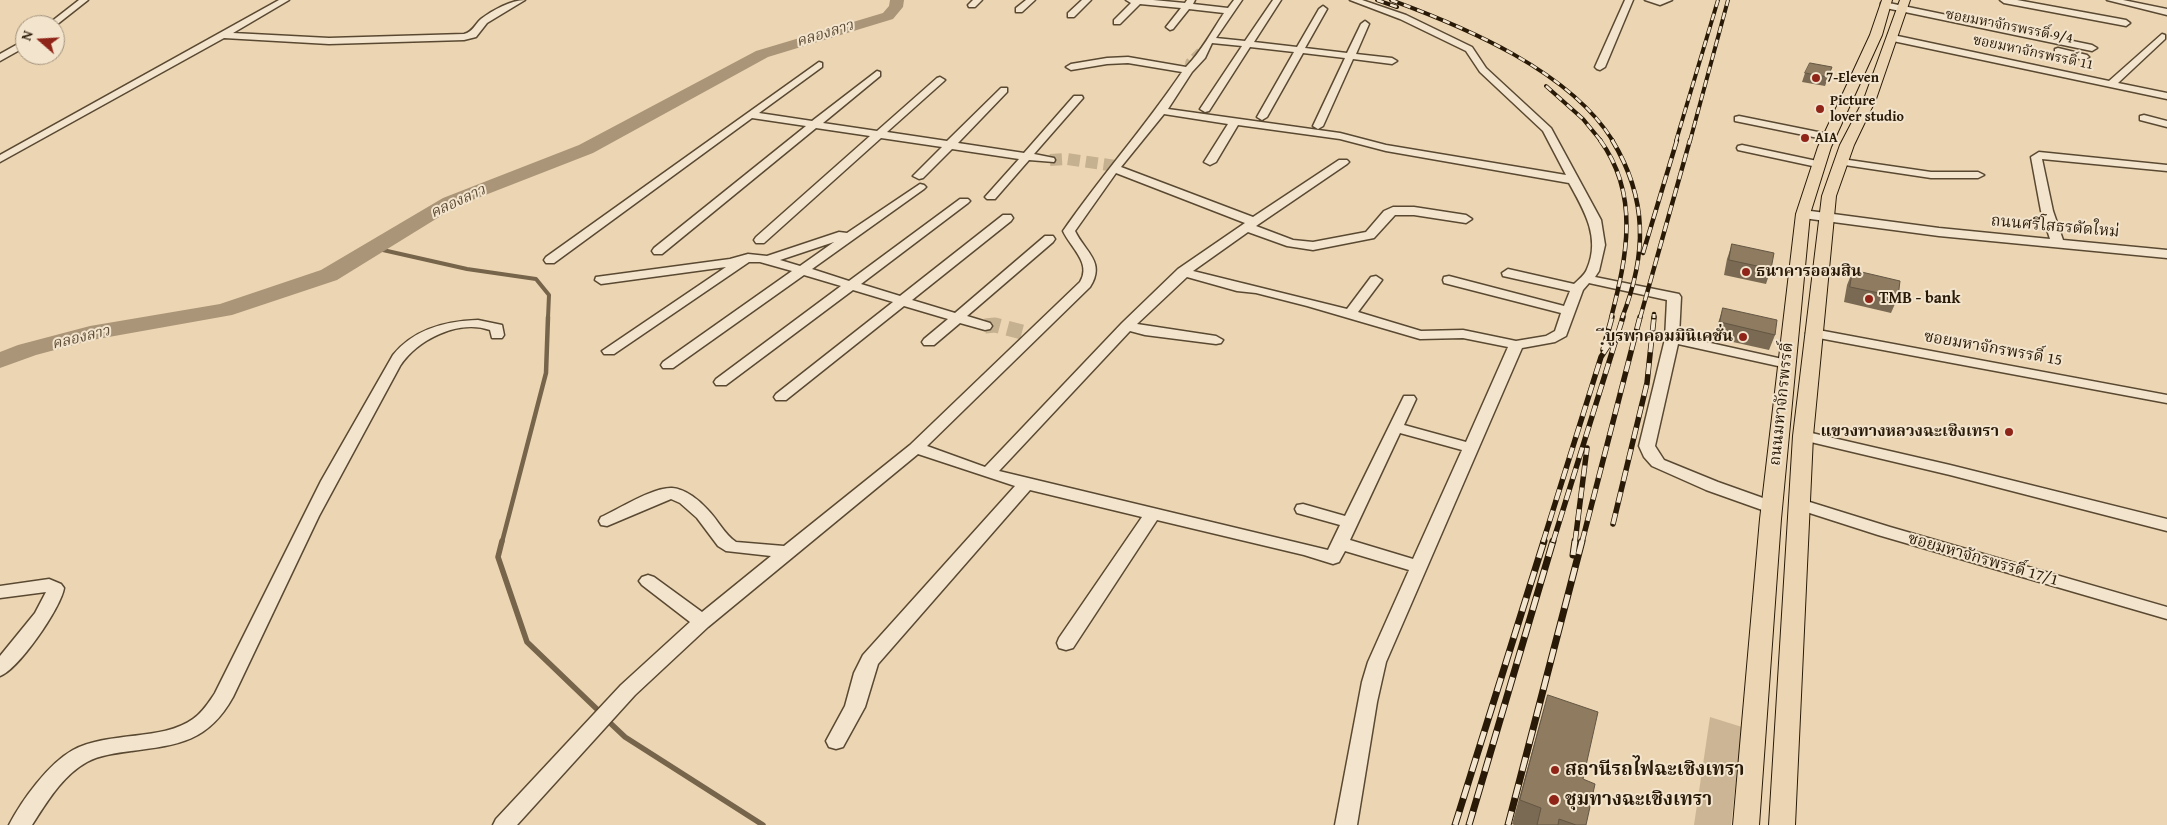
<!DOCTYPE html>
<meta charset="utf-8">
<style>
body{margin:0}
#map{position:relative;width:2167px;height:825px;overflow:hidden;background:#ecd5b2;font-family:"Gentium Book Plus",serif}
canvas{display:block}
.north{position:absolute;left:15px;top:15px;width:50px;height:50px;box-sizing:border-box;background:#f3e4cd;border:1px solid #a2937e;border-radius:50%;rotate:289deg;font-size:14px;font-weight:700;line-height:20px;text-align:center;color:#291a08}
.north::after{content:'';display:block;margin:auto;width:18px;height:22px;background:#8f2418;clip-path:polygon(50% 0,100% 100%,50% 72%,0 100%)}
</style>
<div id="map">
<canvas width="2167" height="825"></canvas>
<div class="north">N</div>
</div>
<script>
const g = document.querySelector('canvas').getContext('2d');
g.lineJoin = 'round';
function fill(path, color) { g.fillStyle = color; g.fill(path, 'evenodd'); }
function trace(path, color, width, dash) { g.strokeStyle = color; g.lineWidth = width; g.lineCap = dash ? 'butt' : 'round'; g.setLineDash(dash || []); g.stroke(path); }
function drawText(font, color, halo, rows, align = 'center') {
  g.font = font + ' "Gentium Book Plus","Noto Serif Thai",serif'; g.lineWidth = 4; g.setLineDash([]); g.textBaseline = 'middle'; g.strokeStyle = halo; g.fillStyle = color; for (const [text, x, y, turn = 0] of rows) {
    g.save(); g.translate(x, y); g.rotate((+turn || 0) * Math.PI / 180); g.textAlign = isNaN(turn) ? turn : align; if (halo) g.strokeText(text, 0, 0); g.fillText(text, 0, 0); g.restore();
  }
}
const green = new Path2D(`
 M1710 717 1742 727 1731 825H1694Z`);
const streamFar2 = new Path2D(`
 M374 248 467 269 536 279 549 295 548 318`);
const streamFar1 = new Path2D(`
 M502 542 546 373 548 317`);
const stream = new Path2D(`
 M502 541 498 557 527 642 602 714
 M607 720 625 737 763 825`);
const river = new Path2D(`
 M890 0H904L903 7 893 19 768 57 593 153 457 206 337 280 232 315 92 340 36 355 0 368V352L18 345 90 326 220 304 321 270 443 198 579 145 756 51 883 13 889 6Z`);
const minorTunnelFar2 = new Path2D(`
 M1188 70 1190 62 1204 48`);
const minorTunnelFar1 = new Path2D(`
 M1050 160 1067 159 1116 166`);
const minorTunnel = new Path2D(`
 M985 326 995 325 1033 335`);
const minor = new Path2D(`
 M79 0H88L55 26 47 25Z
 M279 0H289L233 33 329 38 464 34C473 32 475 24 481 19 493 10 511 0 525 0L487 23 476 37 464 40 329 44 224 38 0 162V155Z
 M973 0H982L975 7H969L968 5Z
 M1026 0H1035L1022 12H1016V8Z
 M1082 0H1091L1074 17H1068V13Z
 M1126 0H1153L1185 3 1187 0H1195L1193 4 1228 8 1234 0H1242L1216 38 1245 41 1273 0H1281L1254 42 1297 47 1319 9 1323 6 1327 9 1305 48 1347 53 1361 24 1365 21 1369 24 1356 54 1392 58 1397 61 1392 64 1353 59 1323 126 1318 129 1313 126 1345 58 1303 53 1267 117 1262 120 1257 117 1294 52 1250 47 1209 111 1205 112 1200 109 1242 46 1212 43 1205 58 1192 72 1168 109 1340 133 1386 145 1566 175 1543 131 1480 72 1466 51 1400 19 1350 0H1362L1406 15 1472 47 1486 68 1551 128 1601 220 1605 245 1599 271 1595 277 1679 294 1681 297 1679 336 1787 360 1794 364 1787 368 1678 344 1655 446 1664 460 1718 482 1777 503 1779 507 1777 511 1771 512 1765 511 1706 490 1652 466 1644 457 1639 446 1665 339 1667 300 1589 283 1583 290 1566 336 1555 342 1522 348 1386 662 1377 702 1357 825H1335L1362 682 1368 662 1409 570 1345 551 1339 562 1333 564 1304 555 1157 520 1073 648 1066 650 1059 648 1057 643 1059 638 1142 517 1030 490 878 664 865 707 843 747 836 749 829 747 826 741 845 706 854 673 863 655 1015 486 918 454 708 627 635 695 517 825H493L496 819 621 685 690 622 642 585 639 581 642 577 648 575 654 577 702 612 771 556 726 551 718 546 697 518 680 503 671 499 607 526 601 525 599 521 601 517C619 509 653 487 672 488 686 489 700 501 708 510 718 520 724 534 736 542L784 546 910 445 1080 282C1092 263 1070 247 1063 231 1101 176 1145 127 1182 72L1128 63 1107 64 1071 70 1066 67 1071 64 1107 58 1128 57 1186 67C1201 52 1212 31 1224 13L1189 9 1173 29 1170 30 1166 27 1181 8 1140 4 1120 24H1114V20L1131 3ZM1164 114 1228 124 1204 162 1210 165 1216 162 1238 125 1340 139 1386 151 1569 183C1584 210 1601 238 1587 269 1585 275 1578 280 1574 284L1508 269 1502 273 1503 276 1570 291 1564 306 1449 276 1444 277 1443 280 1444 283 1561 313 1555 331 1546 336 1516 341 1463 330 1421 331 1358 312 1382 280 1376 276 1371 277 1347 309 1193 271 1248 232 1287 246 1313 250 1374 238 1395 215H1414L1466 223 1472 219 1466 215 1414 207H1393L1384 211 1366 232 1313 242 1293 240 1256 226 1347 164 1349 162 1347 160H1339L1253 217 1121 167ZM1116 173 1245 223 1178 269 1122 323 985 467 927 446 1090 287C1106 262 1085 252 1075 231ZM1187 277 1237 291 1256 293 1307 306 1420 339 1463 338 1508 347 1466 442 1404 425 1416 399 1414 396H1404L1345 516 1303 504 1297 505 1295 509 1297 513 1340 525 1328 550 999 471 1130 331 1145 335 1216 344 1221 343 1223 340 1216 336 1137 324ZM1400 433 1462 450 1413 559 1350 540Z
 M1625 0H1633L1605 67 1600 70 1597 69 1595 67Z
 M1645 0H1672L1660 5Z
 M2000 0H2017L2126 20 2130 23 2126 26 2004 3Z
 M2107 0H2123L2167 9V15Z
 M1884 2 2092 45 2097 48 2092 51 1881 7V3Z
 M2162 34 2165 35V39L2118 83 2167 93V99L1893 41 1888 38 1893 35 2109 81Z
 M25 40V47L0 61V54Z
 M2058 48 2087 55 2089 57 2084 60 2055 53V49Z
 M819 62 822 63V67L759 113 812 121 877 71 880 72V76L823 123 877 131 937 78 940 77 945 80 943 82 887 132 947 141 1001 88H1007V92L958 143 1024 153 1074 96H1082L1083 98 1034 154 1054 158 1055 160 1054 162 1029 160 995 199H987L985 197 1019 159 952 149 923 178 919 179 913 176 942 147 881 138 764 243H756L754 240 756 237 870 136 816 128 662 254H654L652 251 654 248 806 126 752 118 554 263H546L544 260 546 257Z
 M2144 115 2167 121V127L2140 120V116Z
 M1739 116 1828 134 1833 137 1828 140 1735 121V117Z
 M1742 145 1817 161 1823 164 1817 167 1738 150 1737 148 1738 146Z
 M2039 152 2167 165V171L2042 159 2053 211 2063 240 2167 250V258L1939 236 1803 218 1797 214 1803 210 1939 228 2050 239 2041 211 2031 157Z
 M1842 159 1931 172H1978L1984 175 1978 178H1931L1838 164 1836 162 1838 160Z
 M920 184 924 185 926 187 924 189 812 269 849 281 960 199H968L970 201 968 203 861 284 900 296 1003 215H1011L1013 218 1011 221 912 300 955 313 1045 236H1053L1055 239 1053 242 967 316 990 323 992 326 990 329 985 330 960 323 934 345H924L922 342 924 339 948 319 904 306 786 400H776L774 397 776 394 893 302 853 290 726 385H716L714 382 716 379 841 286 804 275 673 368H663L661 365 663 362 792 271 760 262H749L614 354H604L602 351 726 267 601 284 595 280 596 277 730 259 748 254 767 256 839 232 847 233ZM834 242 800 266 780 260Z
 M478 320 502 325 504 335 502 338H492L490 330C458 319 417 340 400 366L319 516 233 697C208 742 178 745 131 751 116 753 100 755 87 762 62 776 47 802 32 825H9C22 800 48 764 73 750 109 731 163 741 193 719 203 712 209 702 215 693L321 481 393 355C414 329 445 321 478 320Z
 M1813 329 2167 395V403L1808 336 1806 333Z
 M1803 431 1950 465 2167 519V531L1950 475 1798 439 1795 436 1798 433Z
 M1800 499 1890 527 2167 607V619L1878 535 1794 508 1792 504 1794 500Z
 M49 579 61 584 64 588C61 608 18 670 0 676V656L35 613 46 592 0 598V586Z`);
const major = new Path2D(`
 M1882 0H1892L1882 35 1831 147 1810 214 1781 519 1759 825H1733L1760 519 1796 214 1818 147 1870 35Z
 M1900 0H1910L1876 99 1854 145 1836 196 1813 436 1795 825H1769L1793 436 1822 196 1840 145 1864 99Z`);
const railFar3 = new Path2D(`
 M1377 0 1397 7
 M1391 0C1465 27 1570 71 1613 141
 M1546 86 1583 119 1601 141
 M1676 141 1718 0
 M1690 141 1728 0`);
const railFar2 = new Path2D(`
 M1600 140C1640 195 1627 256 1611 318
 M1612 140C1648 199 1647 254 1622 318
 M1643 253 1677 140
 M1640 318 1690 140
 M1654 318V314`);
const railFar1 = new Path2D(`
 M1603 350 1612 317
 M1613 524 1647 383 1654 317
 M1543 542 1601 357 1610 343
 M1553 542 1623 317
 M1575 542 1587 448
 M1582 542 1640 317`);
const rail = new Path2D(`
 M1573 555 1575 541
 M1455 825 1544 541
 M1469 825 1553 541
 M1508 825 1582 541`);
const wall = new Path2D(`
 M1805 73 1829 75 1825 86 1802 82Z
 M1732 244 1771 269 1766 284 1724 275 1727 259Z
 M1853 270 1898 297 1891 313 1844 302 1847 285Z
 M1723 308 1775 335 1769 350 1715 338 1718 323Z
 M1548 695 1583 779 1586 825H1514L1512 824 1541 719Z`);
const building = new Path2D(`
 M1810 63 1832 67 1828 77 1805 73Z
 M1732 244 1774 253 1771 269 1729 260Z
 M1853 270 1900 281 1898 297 1850 287Z
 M1723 308 1777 320 1775 335 1720 322Z
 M1548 695 1598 712 1583 779 1595 784 1586 825H1576L1559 819 1558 825H1537L1541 808 1520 800Z`);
const markers = [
 [1816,78,5,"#8f2418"],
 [1820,109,5,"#8f2418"],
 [1805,138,5,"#8f2418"],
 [1746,272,5,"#8f2418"],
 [1869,299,5,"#8f2418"],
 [1743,337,5,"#8f2418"],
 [2009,432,5,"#8f2418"],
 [1555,770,5,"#8f2418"],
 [1554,800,6,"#8f2418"]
];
const farStreetnames = [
 ["ซอยมหาจักรพรรดิ์ 9/4",2009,27,11],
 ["ซอยมหาจักรพรรดิ์ 11",2033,53,12]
];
const farPoinames = [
 ["7-Eleven",1826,78],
 ["Picture",1830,101],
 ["lover studio",1830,117],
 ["AIA",1815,138]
];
const farWaternames = [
 ["คลองลาว",825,34,-17],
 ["คลองลาว",458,202,-25],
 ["คลองลาว",81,338,-14]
];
const streetNames = [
 ["ถนนศรีโสธรตัดใหม่",2055,227,5],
 ["ซอยมหาจักรพรรดิ์ 15",1993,349,10],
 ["ถนนมหาจักรพรรดิ์",1782,404,-84],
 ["ซอยมหาจักรพรรดิ์ 17/1",1983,560,16]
];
const poiNames = [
 ["ธนาคารออมสิน",1756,272],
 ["TMB - bank",1879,299],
 ["ฺีบูรพาคอมมินิเคชั่น",1733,337,"right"],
 ["แขวงทางหลวงฉะเชิงเทรา",1999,432,"right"]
];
const nearPoinames = [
 ["สถานีรถไฟฉะเชิงเทรา",1565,770],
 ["ชุมทางฉะเชิงเทรา",1565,800]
];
fill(green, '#cbb595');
trace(streamFar2, '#76644b', 4);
trace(streamFar1, '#76644b', 4.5);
trace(stream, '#76644b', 5.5);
fill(river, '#aa9578');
trace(minorTunnelFar2, '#c5b090', 9, [9, 5]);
trace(minorTunnelFar1, '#c5b090', 12, [12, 6]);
trace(minorTunnel, '#c5b090', 15, [15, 8]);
trace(minor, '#5a4932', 3);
trace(major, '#291a08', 2);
fill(minor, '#f3e4cd');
fill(major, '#ecd5b2');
trace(railFar3, '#291a08', 4);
trace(railFar2, '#291a08', 4.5);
trace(railFar1, '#291a08', 5.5);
trace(rail, '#291a08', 7);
trace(railFar3, '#f3e4cd', 2.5, [7]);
trace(railFar2, '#f3e4cd', 3, [9]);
trace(railFar1, '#f3e4cd', 4, [11]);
trace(rail, '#f3e4cd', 5, [14]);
fill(wall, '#7a6a53');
fill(building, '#8e7b60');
trace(building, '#635643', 1);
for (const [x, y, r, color] of markers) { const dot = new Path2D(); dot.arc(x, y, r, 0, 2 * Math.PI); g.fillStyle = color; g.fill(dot); trace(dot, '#f3e4cd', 2); }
drawText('14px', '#291a08', '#f3e4cd', farStreetnames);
drawText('bold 14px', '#291a08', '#f3e4cd', farPoinames, 'left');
drawText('italic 15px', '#5d4b35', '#f3e4cd', farWaternames);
drawText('16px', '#291a08', '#f3e4cd', streetNames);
drawText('bold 16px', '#291a08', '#f3e4cd', poiNames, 'left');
drawText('bold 19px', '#291a08', '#f3e4cd', nearPoinames, 'left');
</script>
